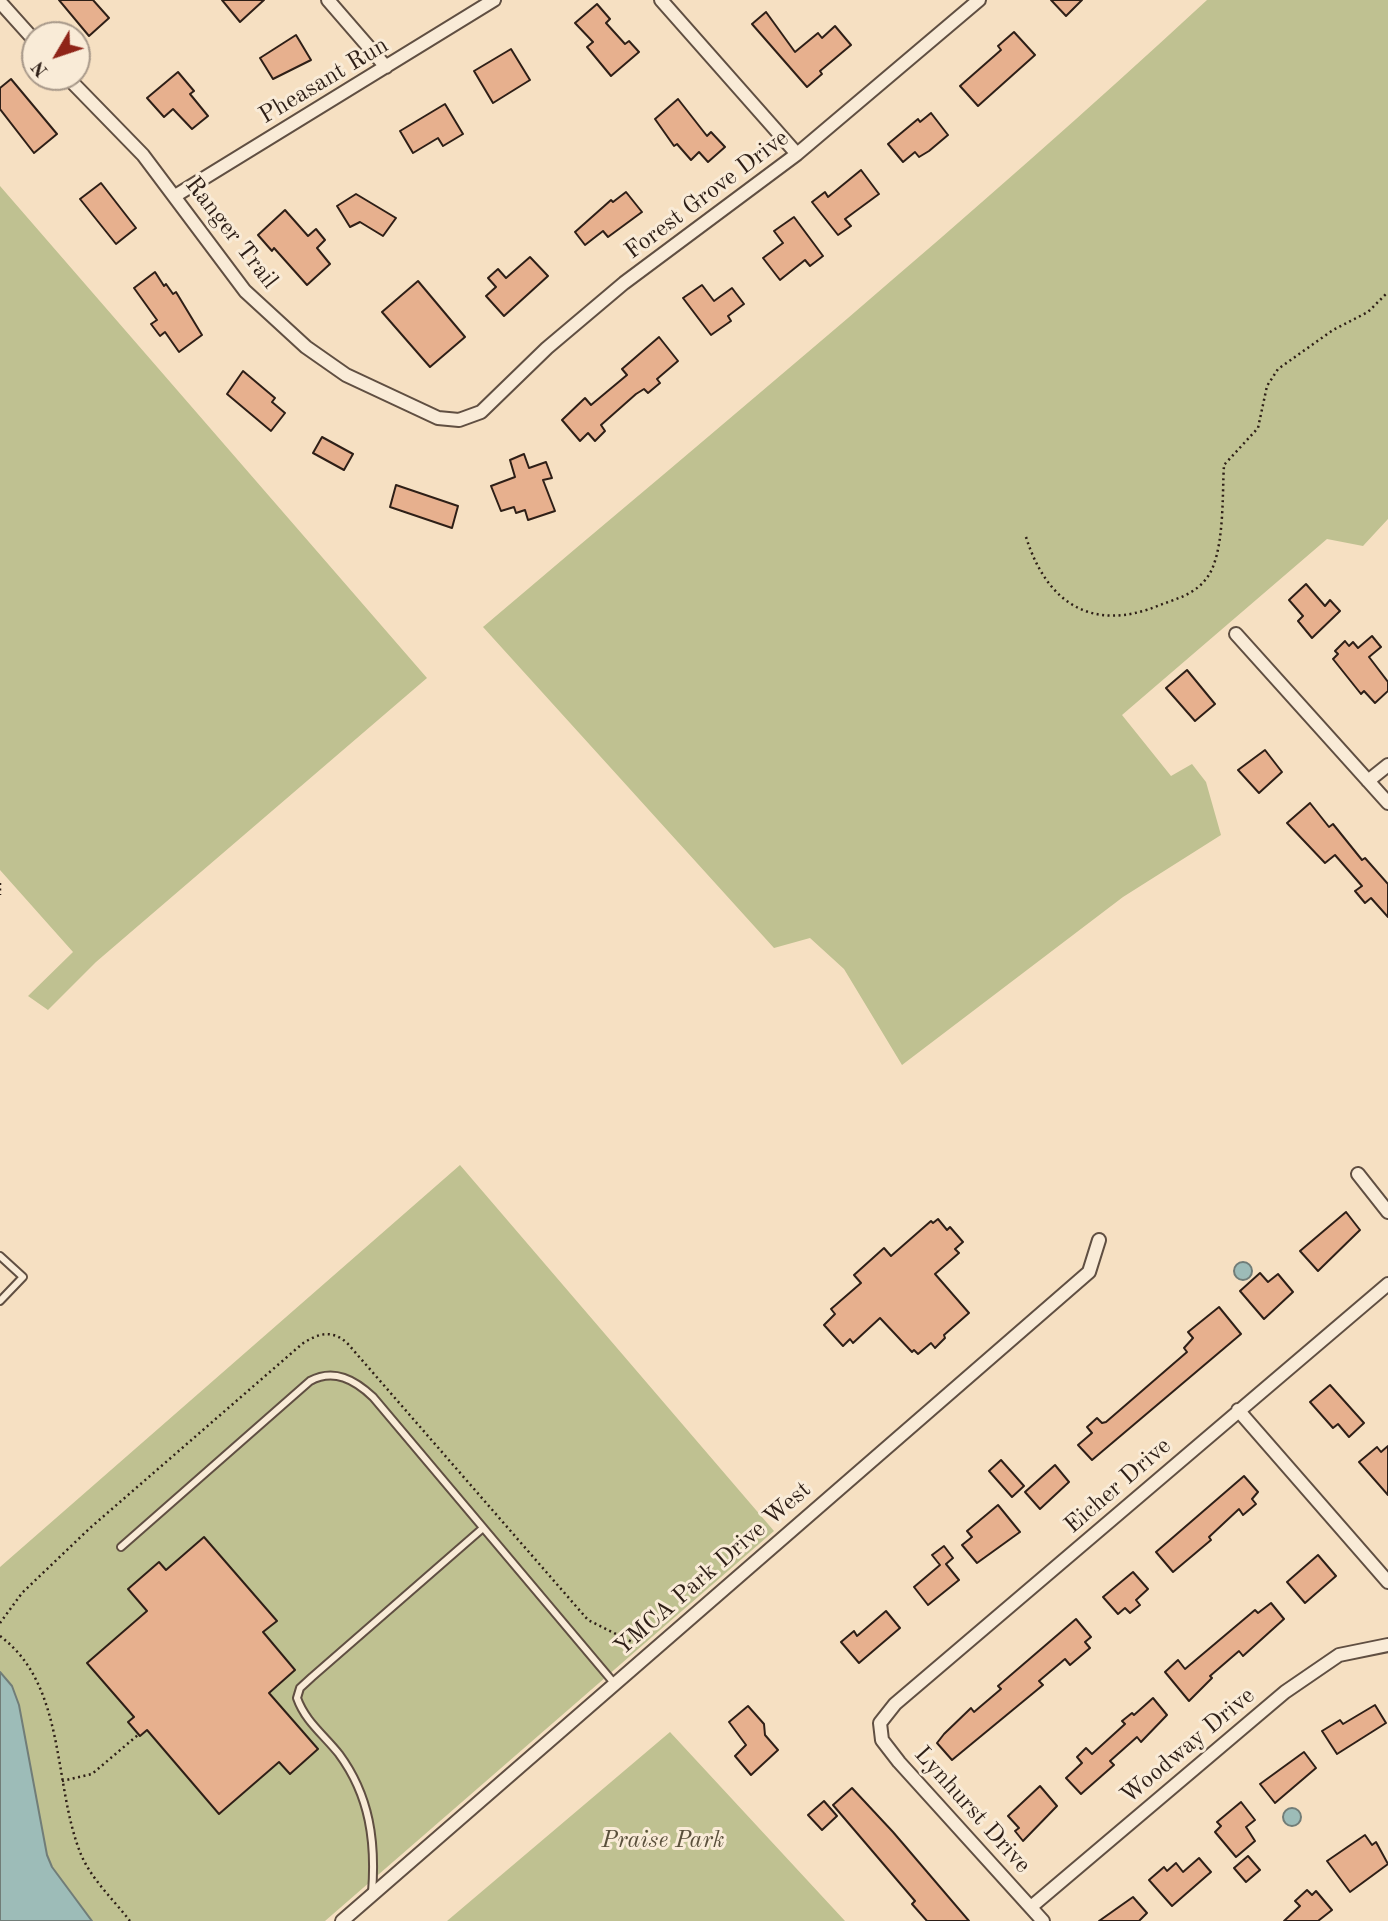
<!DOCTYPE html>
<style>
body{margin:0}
#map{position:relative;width:1388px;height:1921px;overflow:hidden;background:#f6e0c2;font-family:"Old Standard TT",serif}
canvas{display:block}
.north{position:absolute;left:21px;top:21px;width:70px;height:70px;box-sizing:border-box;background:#f9ebd7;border:2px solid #a8998a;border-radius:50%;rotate:231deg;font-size:19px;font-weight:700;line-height:28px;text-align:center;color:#2e1f17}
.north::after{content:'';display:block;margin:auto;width:24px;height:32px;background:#8f2418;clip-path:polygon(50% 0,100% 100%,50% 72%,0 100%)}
</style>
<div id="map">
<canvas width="1388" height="1921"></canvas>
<div class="north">N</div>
</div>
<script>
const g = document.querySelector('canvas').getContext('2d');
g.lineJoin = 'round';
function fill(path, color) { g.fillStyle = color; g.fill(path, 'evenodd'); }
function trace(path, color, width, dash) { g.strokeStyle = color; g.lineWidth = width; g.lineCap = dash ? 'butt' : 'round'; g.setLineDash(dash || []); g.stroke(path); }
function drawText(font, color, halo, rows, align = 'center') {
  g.font = font + ' "Old Standard TT",serif'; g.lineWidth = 6; g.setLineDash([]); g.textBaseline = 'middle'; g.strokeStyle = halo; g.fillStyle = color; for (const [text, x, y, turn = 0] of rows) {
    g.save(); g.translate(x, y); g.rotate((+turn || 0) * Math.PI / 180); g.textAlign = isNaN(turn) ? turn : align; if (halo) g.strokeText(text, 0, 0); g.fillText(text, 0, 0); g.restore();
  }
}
const green = new Path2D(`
 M1207 0H1388V519L1363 546 1327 539 1122 715 1171 776 1192 764 1206 782 1221 835 1123 897 902 1065 844 969 810 938 774 948 483 627C726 421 973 217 1207 0Z
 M0 186 427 678 96 962 48 1010 28 996 73 952 0 870Z
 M460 1165 774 1531 325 1921H0V1567Z
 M670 1732 845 1921H447Z`);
const water = new Path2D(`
 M1234 1271a9 9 0 1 1 18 0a9 9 0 1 1-18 0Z
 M0 1672 12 1686 19 1705 47 1855 52 1867 92 1921H0Z
 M1283 1817a9 9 0 1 1 18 0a9 9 0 1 1-18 0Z`);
const building = new Path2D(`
 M59 0H93L109 18 89 36Z
 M222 0H264L240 22Z
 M1051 0H1082L1066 16Z
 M597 4 610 19 606 23 625 44 629 41 639 52 611 76 587 47 593 42 575 23Z
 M766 12 795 52 818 33 822 38 835 26 851 45 820 71 822 74 807 87 752 24Z
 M1014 32 1035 55 978 106 960 86 1001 50 998 46Z
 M296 35 311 60 273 79 260 58Z
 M511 49 530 80 493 103 474 71Z
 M178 72 194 91 190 94 208 116 192 129 173 109 164 117 147 98Z
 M11 79 57 134 34 153 0 109V88Z
 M678 99 707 136 711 132 725 147 708 162 699 152 691 160 677 144 674 146 655 119Z
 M445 104 463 134 443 146 438 138 413 153 400 131Z
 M931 113 948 135 929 151 919 157 915 152 903 162 888 144 918 119 920 122Z
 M861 170 879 194 845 219 851 226 838 235 812 202 825 192 828 197Z
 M101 183 136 228 116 244 80 199Z
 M626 192 642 212 608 237 603 231 585 245 575 232 611 200 613 202Z
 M356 194 396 218 383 236 360 222 350 227 337 206Z
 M285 210 308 236 316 229 325 240 317 248 330 264 307 285 274 248 272 251 258 235Z
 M794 217 823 256 810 266 805 260 780 280 763 258 783 243 774 231Z
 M530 257 548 276 504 316 486 296 496 287 488 278 498 269 506 278Z
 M155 272 164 286 166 284 173 294 176 292 202 335 179 352 165 332 160 336 151 324 157 320 134 288Z
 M418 281 465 337 430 367 382 312Z
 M702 285 714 301 732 288 744 304 728 316 731 321 711 335 683 298Z
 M659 337 678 361 657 379 660 383 648 393 644 389 636 394 601 425 605 431 595 441 588 433 580 441 562 420 585 398 591 405 627 375 622 369Z
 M243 371 275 398 272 402 285 413 271 431 227 394Z
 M322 437 353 454 344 470 313 453Z
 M524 454 529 468 546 462 552 478 543 480 555 511 528 520 525 510 516 513 514 507 501 511 491 486 515 477 510 460Z
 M396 485 458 506 452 528 390 507Z
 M1306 584 1325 606 1330 600 1340 611 1312 638 1298 621 1303 616 1289 600Z
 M1372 636 1381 647 1369 657 1388 682V691L1375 703 1364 691 1361 694 1333 659 1338 654 1335 651 1345 641 1349 646 1353 642 1358 648Z
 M1187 670 1215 704 1195 721 1166 688Z
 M1265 750 1282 772 1259 793 1238 770Z
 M1310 803 1329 827 1333 824 1362 860 1365 858 1388 884V917L1371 898 1365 903 1355 891 1362 886 1335 855 1325 863 1287 823Z
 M1346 1212 1360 1230 1318 1271 1300 1251Z
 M938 1219 947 1230 950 1227 963 1242 955 1249 959 1253 935 1274 969 1313 944 1335 945 1338 935 1348 931 1343 918 1354 914 1350 912 1352 880 1318 853 1343 850 1339 843 1346 824 1325 835 1314 831 1309 861 1283 854 1275 884 1248 891 1256 931 1221 933 1223Z
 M1260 1273 1268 1282 1278 1274 1293 1292 1264 1319 1240 1291Z
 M1219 1307 1241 1334 1092 1460 1078 1445 1092 1433 1087 1427 1097 1418 1102 1423 1106 1422 1187 1352 1184 1348 1193 1338 1188 1332Z
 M1330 1385 1364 1423 1349 1437 1338 1424 1333 1428 1310 1402Z
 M1388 1446V1495L1359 1462 1377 1447 1381 1452Z
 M1001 1460 1024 1486 1012 1497 989 1471Z
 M1055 1465 1069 1482 1040 1509 1025 1492Z
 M1244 1476 1258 1492 1252 1499 1256 1504 1243 1515 1239 1509 1209 1537 1211 1540 1173 1572 1156 1552Z
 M998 1505 1020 1532 977 1563 962 1545 972 1537 967 1531Z
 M204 1537 277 1621 263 1632 295 1670 269 1693 318 1749 290 1774 279 1762 219 1814 147 1730 140 1736 128 1722 134 1717 87 1663 147 1611 128 1589 159 1562 166 1570Z
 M944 1546 953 1558 946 1564 959 1580 928 1605 914 1587 940 1565 932 1555Z
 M1318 1555 1336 1576 1305 1603 1287 1582Z
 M1133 1572 1148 1589 1136 1600 1140 1605 1130 1613 1125 1608 1118 1614 1103 1597Z
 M1271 1603 1284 1619 1243 1656 1239 1651 1210 1676 1212 1678 1189 1701 1165 1672 1178 1660 1185 1669 1255 1610 1258 1613Z
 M886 1611 900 1628 859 1663 841 1642 854 1631 857 1636Z
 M1076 1619 1091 1637 1085 1642 1090 1648 1070 1665 1065 1659 1039 1681 1043 1685 952 1760 937 1743 944 1734 971 1708 974 1712 1001 1689 998 1686Z
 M1153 1698 1167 1715 1141 1742 1137 1737 1110 1761 1114 1765 1081 1794 1066 1778 1082 1763 1077 1757 1086 1748 1092 1754 1125 1724 1122 1721 1132 1713 1134 1715Z
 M1375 1705 1386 1723 1337 1754 1322 1731 1340 1720 1343 1724Z
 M748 1706 764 1724 765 1735 778 1750 751 1775 735 1756 746 1745 729 1722Z
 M1304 1752 1316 1768 1275 1803 1260 1784Z
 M1040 1786 1057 1806 1023 1841 1015 1831 1019 1828 1008 1816Z
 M852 1788 893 1832 969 1921H927L912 1904 915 1901 833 1805Z
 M824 1801 837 1816 822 1830 808 1815Z
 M1241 1802 1255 1820 1246 1827 1255 1841 1236 1857 1215 1832 1221 1826 1217 1822Z
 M1365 1835 1372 1845 1376 1842 1388 1864 1350 1892 1327 1861Z
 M1248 1856 1260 1870 1246 1882 1234 1868Z
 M1199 1858 1211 1872 1172 1906 1149 1880 1164 1867 1167 1871 1176 1863 1183 1872Z
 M1307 1890 1312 1895 1316 1891 1332 1910 1318 1921H1284L1300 1906 1295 1901Z
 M1133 1897 1147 1913 1139 1921H1099Z`);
const path = new Path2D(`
 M1026 537C1047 604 1093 633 1160 605 1176 599 1195 594 1206 579 1225 556 1222 495 1224 465L1258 428 1267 386 1278 369 1333 330 1368 312 1388 292
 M0 883V895
 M0 1623 22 1593 90 1528 302 1344C318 1333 333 1329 348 1344L588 1620 638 1645
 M0 1636C66 1685 53 1783 80 1852 90 1878 113 1899 130 1921
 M62 1781 92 1774 139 1734`);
const service = new Path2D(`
 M0 1256 23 1277 0 1301
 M121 1547 310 1381C334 1368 355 1380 373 1397L614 1683
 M372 1893C376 1842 370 1796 339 1754 324 1735 305 1721 297 1698L300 1688 312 1677 483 1528`);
const minor = new Path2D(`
 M328 0 386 67
 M661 0 797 154
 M0 2 35 41
 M67 77 143 155 245 291 306 347 346 375 438 418 459 420 481 412 547 348 624 283 797 154 979 0
 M175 196 494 0
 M1236 634 1388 803
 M1368 781 1388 765
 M1358 1174 1388 1212
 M1238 1410 1388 1582
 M1031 1907 1285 1692 1339 1655 1388 1645
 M342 1921 1089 1272 1099 1240
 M1043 1921 899 1762 882 1740 880 1723 895 1704 1388 1284`);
const streetNames = [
 ["Pheasant Run",324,81,-31],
 ["Forest Grove Drive",707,195,-37],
 ["Ranger Trail",231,233,52],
 ["Eicher Drive",1118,1486,-41],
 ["YMCA Park Drive West",713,1569,-41],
 ["Woodway Drive",1188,1746,-40],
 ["Lynhurst Drive",972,1810,48]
];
const parkNames = [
 ["Praise Park",663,1841]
];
fill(green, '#bfc191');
fill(water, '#9dbcb8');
trace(water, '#717d78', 2);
fill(building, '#e7b08e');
trace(building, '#2e1f17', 2);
trace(service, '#604f42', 10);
trace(minor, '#604f42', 16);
trace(path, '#2e1f17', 2.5, [2, 3.5]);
trace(service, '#f9ebd7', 6);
trace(minor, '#f9ebd7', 12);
drawText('24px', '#2e1f17', '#f9ebd7', streetNames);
drawText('italic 24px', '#5a503c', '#f9ebd7', parkNames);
</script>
